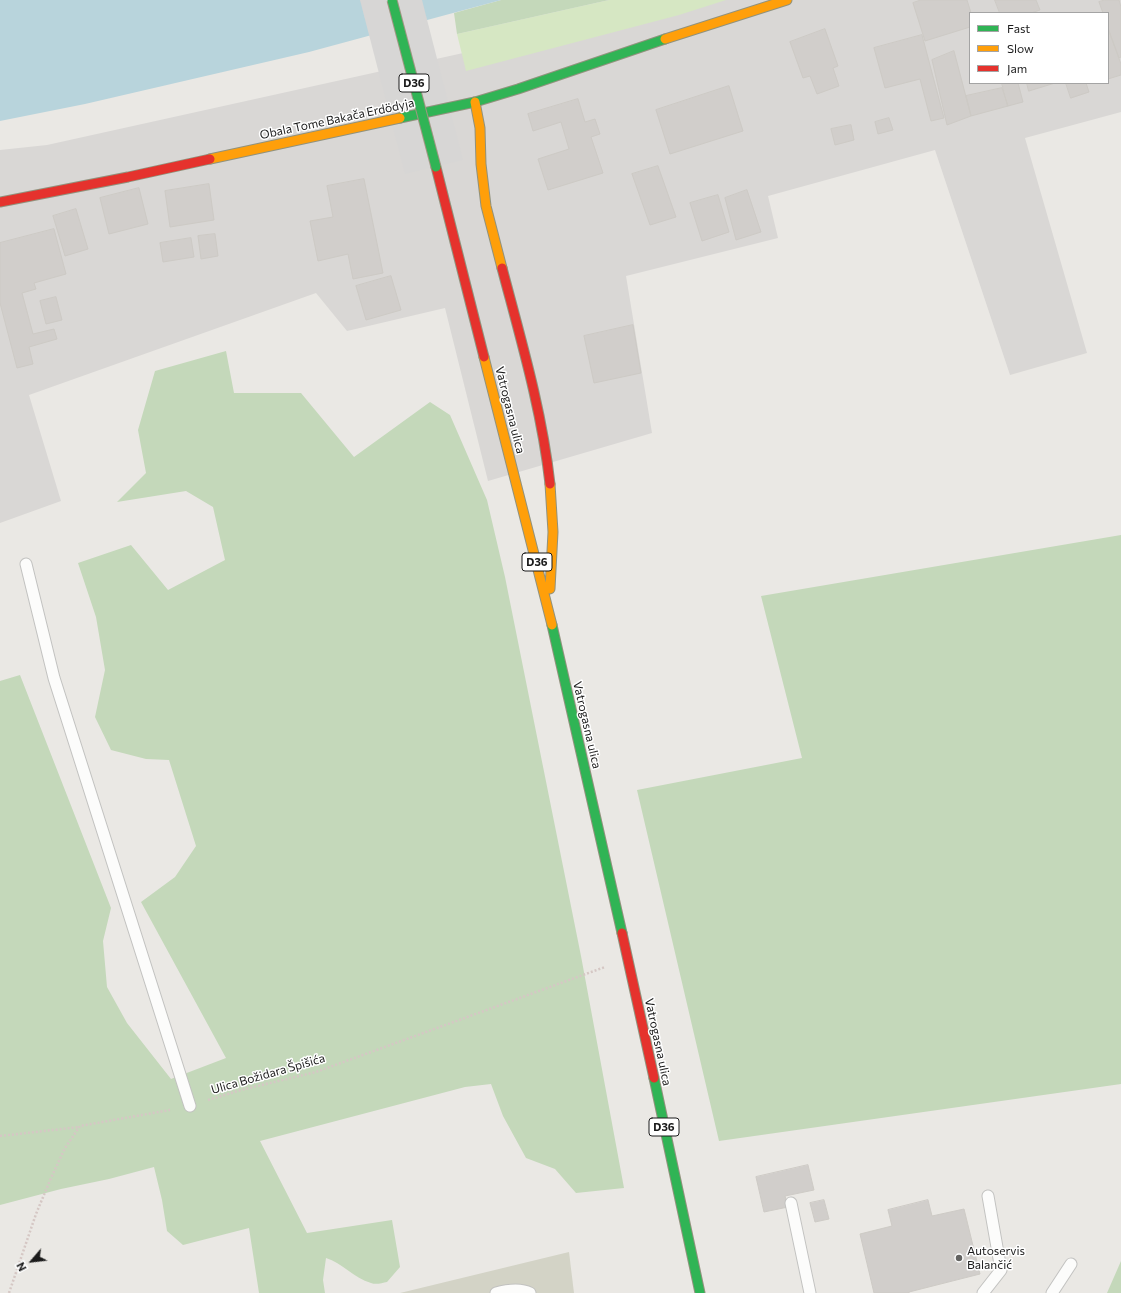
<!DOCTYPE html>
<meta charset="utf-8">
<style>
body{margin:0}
#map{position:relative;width:1121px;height:1293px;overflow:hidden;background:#eae8e4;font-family:Commissioner,sans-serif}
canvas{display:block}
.legend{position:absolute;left:969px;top:12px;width:140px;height:72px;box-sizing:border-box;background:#fff;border:1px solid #a4a4a4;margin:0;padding:5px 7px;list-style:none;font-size:12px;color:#1b1b1b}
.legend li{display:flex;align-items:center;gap:8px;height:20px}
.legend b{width:20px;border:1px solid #a4a4a4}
.north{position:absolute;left:12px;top:1241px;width:40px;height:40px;-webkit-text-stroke:3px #fff;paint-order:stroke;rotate:242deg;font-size:11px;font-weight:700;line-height:16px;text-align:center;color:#1b1b1b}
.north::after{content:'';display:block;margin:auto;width:14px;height:18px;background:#1b1b1b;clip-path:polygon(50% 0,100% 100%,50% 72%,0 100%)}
</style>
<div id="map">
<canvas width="1121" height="1293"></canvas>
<ul class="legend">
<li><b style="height:5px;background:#30b455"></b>Fast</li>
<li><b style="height:5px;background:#ff9f0a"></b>Slow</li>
<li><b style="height:5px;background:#e5322d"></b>Jam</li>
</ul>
<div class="north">N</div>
</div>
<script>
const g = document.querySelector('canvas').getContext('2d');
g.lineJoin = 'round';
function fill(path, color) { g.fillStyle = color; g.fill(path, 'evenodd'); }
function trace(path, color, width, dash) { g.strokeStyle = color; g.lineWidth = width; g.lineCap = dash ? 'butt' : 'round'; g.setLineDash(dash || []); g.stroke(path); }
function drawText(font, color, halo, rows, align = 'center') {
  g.font = font + ' Commissioner,sans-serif'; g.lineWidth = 3; g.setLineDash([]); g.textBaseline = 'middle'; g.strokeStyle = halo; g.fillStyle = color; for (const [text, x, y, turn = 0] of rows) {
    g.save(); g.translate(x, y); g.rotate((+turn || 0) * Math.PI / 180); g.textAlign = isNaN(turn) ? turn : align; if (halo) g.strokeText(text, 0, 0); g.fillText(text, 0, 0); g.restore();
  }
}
const residential = new Path2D(`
 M703 0H1121V112L1025 138 1087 353 1010 375 935 150 768 196 778 238 626 276 652 433 488 481 445 308 347 331 316 293 29 395 61 501 0 523V150L47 145ZM970 13H1108V83H970Z`);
const construction = new Path2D(`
 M569 1252 574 1293H400Z`);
const grass = new Path2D(`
 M609 0H726L679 15 466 71 457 34Z`);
const forest = new Path2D(`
 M501 0H609L457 34 454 13Z
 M226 351 234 393H301L354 457 430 402 450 415 487 500 505 577 581 956 624 1188 576 1193 555 1169 526 1158 503 1116 491 1084 465 1087 260 1141 307 1233 392 1220 400 1267 387 1282C382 1283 376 1285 371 1283 354 1278 342 1263 326 1258L323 1280 325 1293H259L249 1228 183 1245 167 1231 162 1200 154 1167 109 1179 61 1189 0 1205V681L20 675 111 908 103 941 107 987 127 1023 171 1079 226 1058 141 902 175 877 196 846 169 760 146 759 111 750 95 717 105 670 96 617 78 563 131 545 168 590 225 560 213 507 186 491 117 502 146 473 138 430 155 371Z
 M1121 535V1084L719 1141 637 790 802 758 761 596Z
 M1121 1261V1293H1107Z`);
const water = new Path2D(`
 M0 0H501L309 52 85 104 0 121Z`);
const pier = new Path2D(`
 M360 0H422L463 160 405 174Z`);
const building = new Path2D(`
 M921 0H967L971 13 970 27 925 41 913 3Z
 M995 0H1036L1040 10 1031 13H1000Z
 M1105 0H1119L1121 7V57L1119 58 1108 28V13H1103L1099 2Z
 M825 29 838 66 833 68 839 86 817 94 810 76 803 78 790 42Z
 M1108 29 1121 64V75L1108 79Z
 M922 35 944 118 931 121 920 79 885 88 874 48Z
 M954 51 971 116 947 125 932 60Z
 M1002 83H1018L1023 102 1008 106Z
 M1027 83H1055L1029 91Z
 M1066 83H1086L1089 92 1071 98Z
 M729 86 743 131 670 154 656 110Z
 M1002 88 1008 106 971 116 966 96Z
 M578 99 585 122 595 119 600 134 591 137 603 173 548 190 538 159 569 149 561 122 533 131 528 114Z
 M889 118 893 130 878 134 875 122Z
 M851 125 854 140 835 145 831 129Z
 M658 166 676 217 650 225 632 174Z
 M364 179 383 273 353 279 348 254 318 261 310 221 333 217 327 186Z
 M209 184 214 220 170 227 165 191Z
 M139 188 148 224 109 234 100 198Z
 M747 190 761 232 736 240 725 198Z
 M718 195 729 232 702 241 690 203Z
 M76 209 88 249 65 256 53 216Z
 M54 229 66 274 34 283 36 289 22 293 33 334 54 329 57 339 29 347 33 364 17 368 0 303V243Z
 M215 234 218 256 201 259 198 236Z
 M191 238 194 257 163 262 160 243Z
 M391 276 401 310 366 320 356 286Z
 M56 297 62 320 46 324 40 301Z
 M633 325 641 373 594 383 584 336Z
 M808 1165 814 1190 785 1196 788 1207 764 1212 756 1177Z
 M824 1200 829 1219 815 1222 810 1203Z
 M928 1200 932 1216 964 1209 980 1274 909 1292V1293H874L860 1234 892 1226 888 1210Z`);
const path = new Path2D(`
 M208 1100 241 1090 316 1072 605 967
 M0 1136 79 1127
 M9 1293 36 1214 51 1178 65 1148 80 1126 170 1110`);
const lane = new Path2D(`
 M26 564 54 678 190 1106
 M791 1203 810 1293
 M496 1293C507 1290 520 1288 530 1293
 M983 1293 1001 1270 988 1196
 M1052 1293 1071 1264`);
const fast = new Path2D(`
 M400 118 475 102 518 89 665 39
 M552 625 622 933
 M654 1078 700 1293`);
const slow = new Path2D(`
 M665 39 787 0
 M475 102 480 128 481 164 486 206 502 268
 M210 159 400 118
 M484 357 552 625
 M550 589 553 532 550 484`);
const jam = new Path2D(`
 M436 167 484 357
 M0 202 128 177 210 159
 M502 268C521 340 542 411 550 484
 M622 933 654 1078`);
const fastBridge = new Path2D(`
 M392 0 436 167`);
const markers = [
 [959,1258,4,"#636361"]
];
const shields = [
 [414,83,30],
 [537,562,30],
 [664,1127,30]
];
const shieldNames = [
 ["D36",414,83],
 ["D36",537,562],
 ["D36",664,1127]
];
const streetNames = [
 ["Obala Tome Bakača Erdödyja",337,119,-12],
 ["Vatrogasna ulica",510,410,76],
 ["Vatrogasna ulica",587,725,77],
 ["Vatrogasna ulica",658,1042,78],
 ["Ulica Božidara Špišića",268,1074,-16]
];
const poiNames = [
 ["Autoservis",967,1251],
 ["Balančić",967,1265]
];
fill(residential, '#d9d7d5');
fill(construction, '#d3d3c6');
fill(grass, '#d6e7c3');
fill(forest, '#c4d8ba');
fill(water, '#b8d4dc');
fill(pier, '#d7d6d5');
fill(building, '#d1cecb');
trace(building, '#cdcac5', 1);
trace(lane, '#c2c2c0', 13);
trace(fast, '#91927d', 11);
trace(slow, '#91927d', 11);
trace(jam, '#91927d', 11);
trace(path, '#d5c7c4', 2.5, [2, 2]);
trace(lane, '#fcfcfb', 11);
trace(fast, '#30b455', 9);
trace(slow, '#ff9f0a', 9);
trace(jam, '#e5322d', 9);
trace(fastBridge, '#9f9682', 11, []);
trace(fastBridge, '#30b455', 9);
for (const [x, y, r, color] of markers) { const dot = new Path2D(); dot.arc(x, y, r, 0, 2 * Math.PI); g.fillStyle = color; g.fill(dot); trace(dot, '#fff', 1.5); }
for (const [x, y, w] of shields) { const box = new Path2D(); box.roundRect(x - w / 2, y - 9, w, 18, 3); g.fillStyle = '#fff'; g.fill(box); trace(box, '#1b1b1b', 1); }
drawText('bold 11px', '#1b1b1b', null, shieldNames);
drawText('12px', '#1b1b1b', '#fff', streetNames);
drawText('12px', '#1b1b1b', '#fff', poiNames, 'left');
</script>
